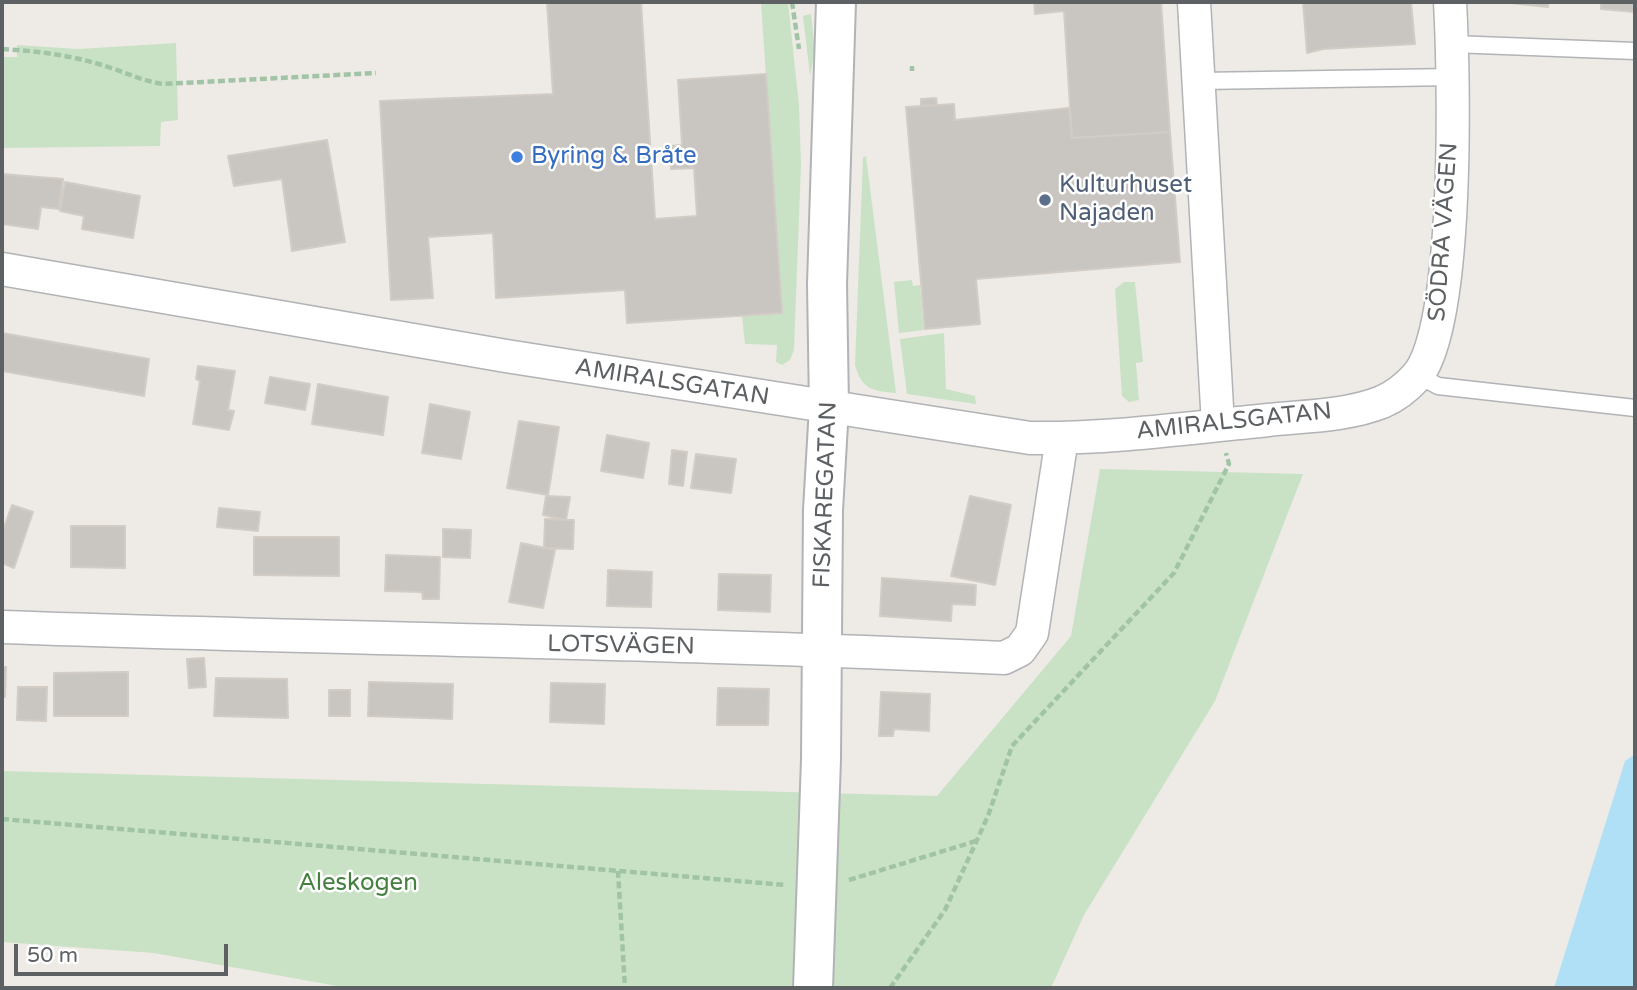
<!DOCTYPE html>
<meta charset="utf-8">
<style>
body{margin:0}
#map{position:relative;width:1637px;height:990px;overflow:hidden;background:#eeebe6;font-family:"Varela Round",sans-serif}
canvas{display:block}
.frame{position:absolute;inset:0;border:4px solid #5d6164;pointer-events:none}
.scale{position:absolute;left:14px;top:944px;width:214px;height:32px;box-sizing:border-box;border:4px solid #5d6164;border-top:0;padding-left:9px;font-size:21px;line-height:24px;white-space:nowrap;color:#5d6164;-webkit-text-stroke:5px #fff;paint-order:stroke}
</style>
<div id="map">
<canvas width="1637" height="990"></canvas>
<div class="frame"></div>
<div class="scale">50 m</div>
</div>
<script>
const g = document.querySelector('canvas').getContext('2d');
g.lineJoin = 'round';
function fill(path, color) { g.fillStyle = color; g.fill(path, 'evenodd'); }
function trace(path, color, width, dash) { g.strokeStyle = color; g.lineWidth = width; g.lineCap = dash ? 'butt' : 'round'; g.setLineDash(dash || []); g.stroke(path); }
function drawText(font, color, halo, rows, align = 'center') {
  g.font = font + ' "Varela Round",sans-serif'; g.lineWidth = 5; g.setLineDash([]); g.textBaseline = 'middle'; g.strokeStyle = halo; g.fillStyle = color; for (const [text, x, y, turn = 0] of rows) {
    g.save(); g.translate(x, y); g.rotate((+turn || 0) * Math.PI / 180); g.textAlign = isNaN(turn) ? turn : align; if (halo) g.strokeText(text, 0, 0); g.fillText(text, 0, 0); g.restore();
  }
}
const green = new Path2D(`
 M761 2H788L799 105 801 165 794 350 790 360 782 365 776 362 777 345 745 344 742 316 782 313Z
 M811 14 815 51 810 76 803 16Z
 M176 43 178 120 161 122 160 146 2 148V57H17V45L78 49Z
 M866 156 896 393C873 391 862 390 855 365L863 158Z
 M912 280 913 286 920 285 924 330 899 333 894 282Z
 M1124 282H1135L1143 362 1136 363 1139 400 1129 402 1122 396 1115 289Z
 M944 333 946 389 975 396 976 404 907 394 900 339Z
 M1100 469 1303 474 1215 701 1084 915 1051 988H348L154 953 2 942V771L937 796 1071 636Z`);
const water = new Path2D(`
 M1635 754V988H1554L1625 761Z`);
const building = new Path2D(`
 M547 2H641L655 219 697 216 694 168 671 169 670 146 682 145 678 80 766 74 782 313 627 323 625 290 496 298 493 233 428 237 433 298 391 300 380 101 553 94Z
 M1034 2H1161L1170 132 1072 138 1064 11 1035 14Z
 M1303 2H1411L1415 44 1323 49 1307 53Z
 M1500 2H1548V7Z
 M1601 2H1635V12L1601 9Z
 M936 98 937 105 921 106V99Z
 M954 104 955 120 1069 108 1072 138 1170 132 1180 262 976 279 980 324 925 329 906 107Z
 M327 140 345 242 292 251 282 179 234 186 228 156Z
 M2 174 63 179 59 209 41 207 38 229 2 224Z
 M65 182 140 196 133 238 82 229 84 216 60 211Z
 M2 333 149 359 144 396 2 371Z
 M198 366 235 371 228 410 234 411 229 430 193 424 200 381 196 379Z
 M270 377 310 384 305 410 265 403Z
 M318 384 388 397 383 435 312 424Z
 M430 404 470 412 461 459 422 453Z
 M519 421 559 427 548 495 507 488Z
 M607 435 649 443 643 478 601 471Z
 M672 450 687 452 683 486 669 484Z
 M696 454 736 459 731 493 691 488Z
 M546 496 570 497 566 520 543 515Z
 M970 496 1011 505 995 585 951 576Z
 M12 505 33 512 14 568 2 563V533Z
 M219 508 260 512 258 531 217 527Z
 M545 519 574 520 573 549 544 548Z
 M71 526H125V568L71 567Z
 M443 529 471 530 470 558 443 557Z
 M254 537H339V576L254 575Z
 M521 543 555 550 543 608 509 602Z
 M386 555 440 557 439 599H423L422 592 385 591Z
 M608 570 652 572 651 607 607 606Z
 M719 574 771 575 770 612 718 610Z
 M882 578 976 585 975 605 952 604 951 621 880 616Z
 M204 658 206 687 189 688 187 659Z
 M2 667H6L5 697H2Z
 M128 672V716H54V673Z
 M216 678 287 679 288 718 214 716Z
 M369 682 453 684 452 719 368 716Z
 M551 683 605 684 604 724 550 722Z
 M18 687H47L46 721 17 720Z
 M718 688 769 689 768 725H717Z
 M329 690H350V716H329Z
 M881 692 930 694 929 731 894 729 893 736H879Z`);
const path = new Path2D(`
 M792 2 799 49
 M2 49C37 51 71 55 105 66 125 72 142 81 163 84L376 73
 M912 66V71
 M2 819 786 885
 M618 871 625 988
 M849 880 976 841
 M890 988 945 910 988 816 1012 746 1174 573 1229 464 1226 453`);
const service = new Path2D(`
 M1452 44 1635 51
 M1200 81 1453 77
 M1418 375 1438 386 1635 408`);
const minor = new Path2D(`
 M1194 2 1218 425
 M2 269 506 356 1030 438C1109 439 1189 428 1268 420 1305 416 1347 416 1382 402 1396 396 1406 388 1416 377 1460 329 1454 73 1450 2
 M2 627C336 639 670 642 1004 658L1020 650 1032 633 1062 438`);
const tertiary = new Path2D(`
 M813 988 821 759 823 510 829 407 827 284 836 2`);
const markers = [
 [517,157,7,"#3f7fe0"],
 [1045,200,7,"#5c6f8a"]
];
const shopNames = [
 ["Byring & Bråte",531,157]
];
const serviceNames = [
 ["Kulturhuset",1059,186],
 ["Najaden",1059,214]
];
const streetNames = [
 ["SÖDRA VÄGEN",1444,232,-86],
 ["AMIRALSGATAN",672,383,9],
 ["AMIRALSGATAN",1234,422,-6],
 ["FISKAREGATAN",826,495,-88],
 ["LOTSVÄGEN",621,646,1]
];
const parkNames = [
 ["Aleskogen",358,884]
];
fill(green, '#c9e2c5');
fill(water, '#afe0f5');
fill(building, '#c9c6c2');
trace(building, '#d2ccc5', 2);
trace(service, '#b1b3b6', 19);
trace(minor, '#b1b3b6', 35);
trace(tertiary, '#b1b3b6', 42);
trace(path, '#a1c4a6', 4.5, [7, 3.5]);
trace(service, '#fff', 16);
trace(minor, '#fff', 32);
trace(tertiary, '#fff', 38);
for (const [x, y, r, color] of markers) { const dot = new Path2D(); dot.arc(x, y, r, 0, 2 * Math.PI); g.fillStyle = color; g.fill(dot); trace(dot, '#fff', 2.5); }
drawText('24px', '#366cbe', '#fff', shopNames, 'left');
drawText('24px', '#4e5e75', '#fff', serviceNames, 'left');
drawText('24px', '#5d6164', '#fff', streetNames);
drawText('24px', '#468040', '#fff', parkNames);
</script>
